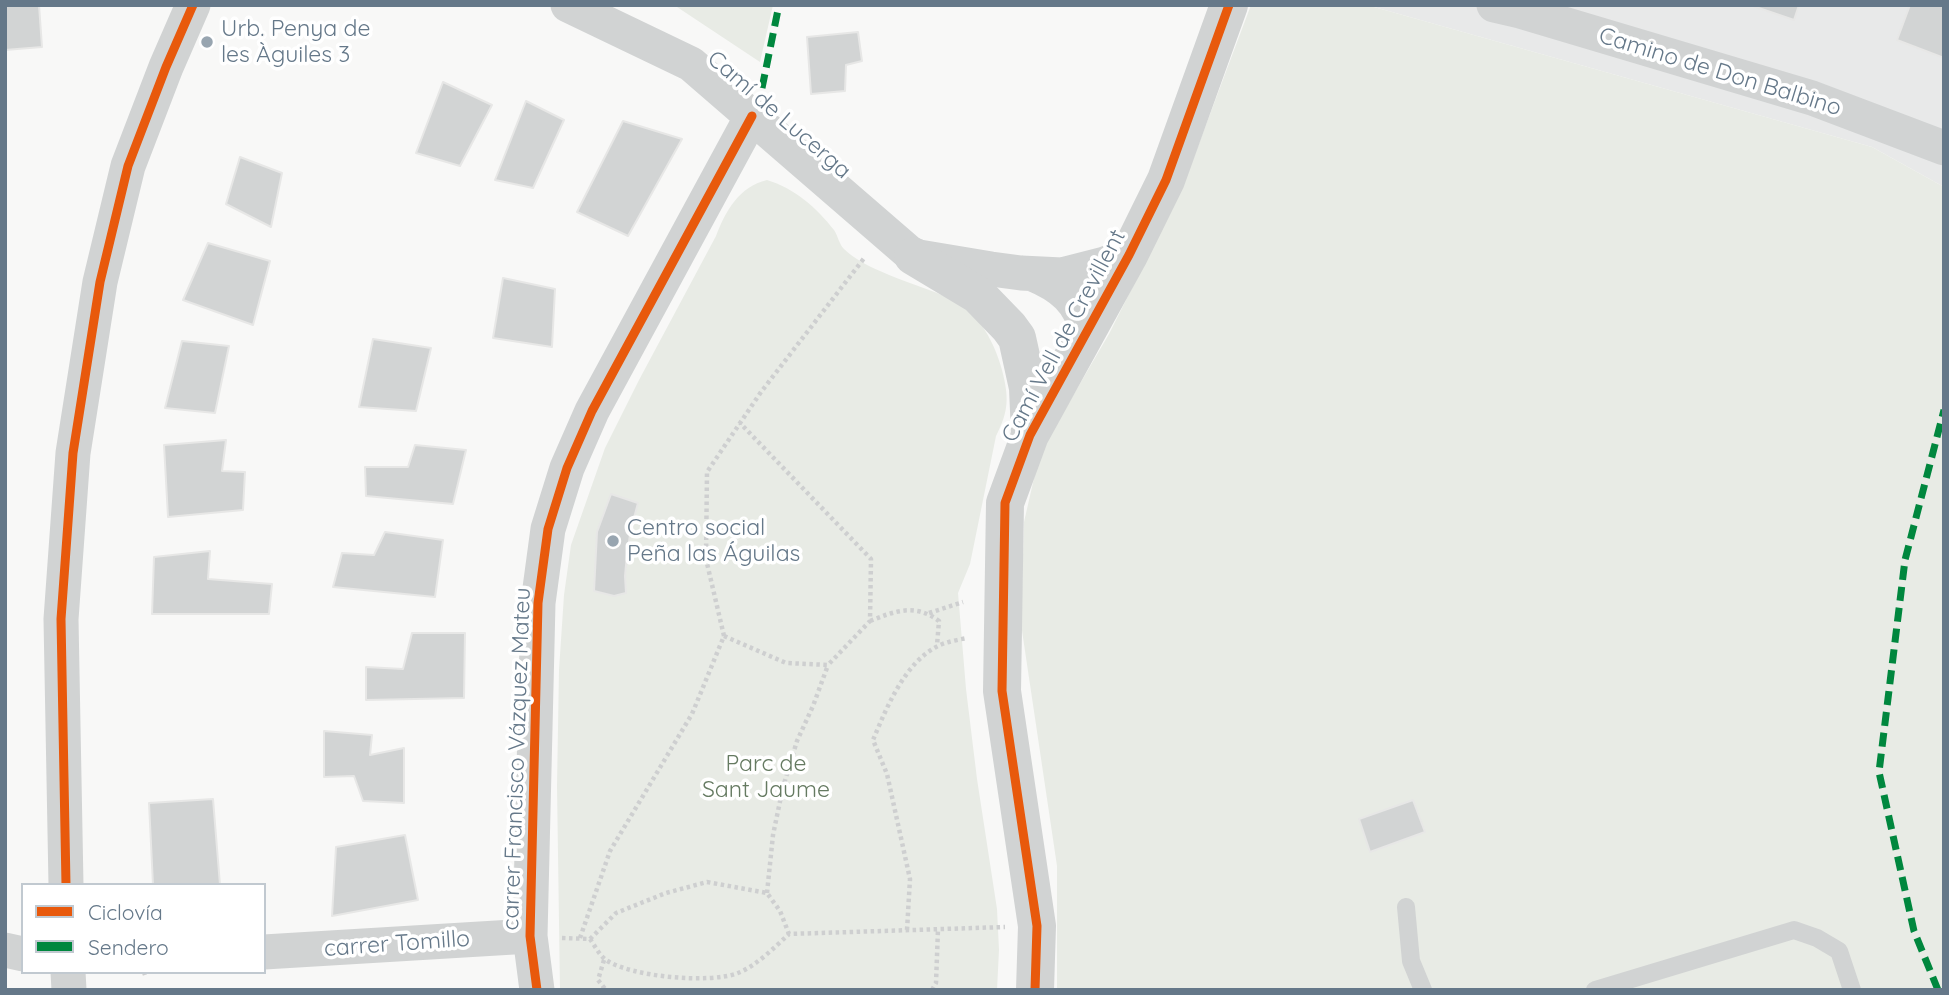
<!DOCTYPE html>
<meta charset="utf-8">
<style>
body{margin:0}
#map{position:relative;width:1949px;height:995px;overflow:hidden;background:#f8f8f7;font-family:Quicksand,sans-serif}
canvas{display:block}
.frame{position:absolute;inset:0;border:7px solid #657889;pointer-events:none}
.legend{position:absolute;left:21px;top:883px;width:245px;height:91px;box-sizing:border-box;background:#fff;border:2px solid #c1c9d0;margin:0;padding:9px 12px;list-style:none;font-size:21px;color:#657889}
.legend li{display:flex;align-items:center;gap:14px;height:35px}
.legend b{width:35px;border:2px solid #c1c9d0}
</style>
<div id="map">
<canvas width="1949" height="995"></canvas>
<div class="frame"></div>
<ul class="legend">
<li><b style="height:9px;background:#e8590c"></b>Ciclovía</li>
<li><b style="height:9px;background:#00873e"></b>Sendero</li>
</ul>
</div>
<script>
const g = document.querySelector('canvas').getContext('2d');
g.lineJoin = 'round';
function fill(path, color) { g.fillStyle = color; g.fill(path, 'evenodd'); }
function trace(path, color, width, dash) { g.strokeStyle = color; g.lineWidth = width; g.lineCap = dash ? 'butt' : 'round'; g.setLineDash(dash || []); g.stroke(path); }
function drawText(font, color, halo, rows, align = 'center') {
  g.font = font + ' Quicksand,sans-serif'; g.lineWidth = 7; g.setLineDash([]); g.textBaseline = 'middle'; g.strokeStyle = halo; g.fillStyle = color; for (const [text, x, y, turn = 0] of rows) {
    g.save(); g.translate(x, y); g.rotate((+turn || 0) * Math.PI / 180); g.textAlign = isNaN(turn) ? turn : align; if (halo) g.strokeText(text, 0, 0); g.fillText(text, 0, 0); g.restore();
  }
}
const built = new Path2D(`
 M1367 5H1944V187L1872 147Z`);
const green = new Path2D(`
 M674 5H773L760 62Z
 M1251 5H1367L1872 147 1944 187V990H1057V866L1021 624 1024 522 1040 452 1109 334 1183 186Z
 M767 180C794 188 817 208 834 230 838 236 839 244 844 249 853 258 868 266 880 271 904 282 931 289 955 301 980 314 995 344 1002 370 1009 397 1009 411 996 436L970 564 958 593 966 689 977 779 997 909 999 950 997 990H560L557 786 559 670 564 595 571 545 605 448 639 380 716 236C726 210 739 187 767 180Z`);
const building = new Path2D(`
 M5 5H39L42 47 5 50Z
 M1750 5H1799L1794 20Z
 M1910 5H1944V58L1897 40Z
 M858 32 862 61 846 65 845 91 811 94 807 37Z
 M443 82 492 105 460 166 416 153Z
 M526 101 564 120 533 188 495 180Z
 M623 121 682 139 628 236 577 212Z
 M240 157 282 173 271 227 226 204Z
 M208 243 270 261 253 325 183 300Z
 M503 278 555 289 552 347 493 338Z
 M373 339 431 348 416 411 359 407Z
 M182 341 229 346 215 413 165 408Z
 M226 440 222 471 245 472 243 510 168 517 164 445Z
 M415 445 466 450 453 504 366 496 365 467H408Z
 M611 494 638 503 631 529 627 554 625 576 626 593 614 596 594 591 597 532Z
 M385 532 443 540 435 597 333 587 342 553 374 555Z
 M210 551 208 579 272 584 269 614H152L154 557Z
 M412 633H465L464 698 366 700V667L403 669Z
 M324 731 372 735 370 755 404 748V803L363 801 354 776 324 777Z
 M213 799 220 885H153L149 803Z
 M1413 800 1425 832 1370 852 1359 819Z
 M405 835 418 900 332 916 336 847Z`);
const path = new Path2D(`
 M929 613 963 602
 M870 621C895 611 915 603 939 621L937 645
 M724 636 786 663 828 665 870 621 871 559 740 423
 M767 893 773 835 783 787 797 741 813 706 828 665
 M907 930 910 879 887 774 873 740C886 709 904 664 936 647 945 642 957 640 967 638
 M562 938 590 939C595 946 600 956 606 960 632 977 709 984 738 973 756 966 775 947 789 934L1005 927
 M580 938 610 851 692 714 724 636 706 559 707 472 761 392 865 257
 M590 939 616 913 666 893 707 882 767 893 780 911 789 934
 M604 960 598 980 606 990
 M144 972 145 975
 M932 990 936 983 938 929`);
const service = new Path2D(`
 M1406 907 1411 961 1423 990
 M1595 990 1794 930 1817 938 1839 951 1852 990`);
const minor = new Path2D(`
 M568 5 691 64 913 256 991 269 1021 273 1062 275 1105 264 1129 255
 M1494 5 1520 11 1812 98 1944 148
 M1033 274C1062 286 1080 301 1087 332
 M66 885 61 619 73 453 100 282 128 166 166 67 193 5
 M5 950 23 954
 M264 952 530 936
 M68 972 69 990
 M537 990 530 936 538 603 548 529 567 468 592 411 752 116`);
const tertiary = new Path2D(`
 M913 256 978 295 1009 327 1017 338 1028 388 1030 434
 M1035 990 1037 926 1002 691 1005 503 1030 435 1129 255 1166 180 1229 5`);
const quiet = new Path2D(`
 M762 88 779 5
 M1938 990 1914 931 1879 772 1905 560 1944 410`);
const cycleway = new Path2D(`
 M66 885 61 619 73 453 100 282 128 166 166 67 193 5
 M537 990 530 936 538 603 548 529 567 468 592 411 752 116
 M1035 990 1037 926 1002 691 1005 503 1030 435 1129 255 1166 180 1229 5`);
const markers = [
 [207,42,7,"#98a5b0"],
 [613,541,7,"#98a5b0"]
];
const poiNames = [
 ["Urb. Penya de",221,29],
 ["les Àguiles 3",221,55],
 ["Centro social",627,528],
 ["Peña las Águilas",627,554]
];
const streetNames = [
 ["Camino de Don Balbino",1720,72,17],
 ["Camí de Lucerga",779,115,41],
 ["Camí Vell de Crevillent",1064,336,-62],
 ["carrer Francisco Vázquez Mateu",517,759,-88],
 ["carrer Tomillo",397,944,-4]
];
const parkNames = [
 ["Parc de",766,764],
 ["Sant Jaume",766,790]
];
fill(built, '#e8e9e9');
fill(green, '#e8ebe5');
fill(building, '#d2d4d4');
trace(building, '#e7e7e6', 2);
trace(path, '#cecfd0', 4.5, [3.5, 3.5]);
trace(service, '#d1d3d3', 18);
trace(minor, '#d1d3d3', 35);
trace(tertiary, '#d1d3d3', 38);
trace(quiet, '#00873e', 7, [14, 7]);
trace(cycleway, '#e8590c', 9);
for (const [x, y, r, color] of markers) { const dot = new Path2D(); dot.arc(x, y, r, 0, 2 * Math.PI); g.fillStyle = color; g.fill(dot); trace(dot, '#fff', 2.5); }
drawText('23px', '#657889', '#fff', poiNames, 'left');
drawText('23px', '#657889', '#fff', streetNames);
drawText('23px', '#657a61', '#fff', parkNames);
</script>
